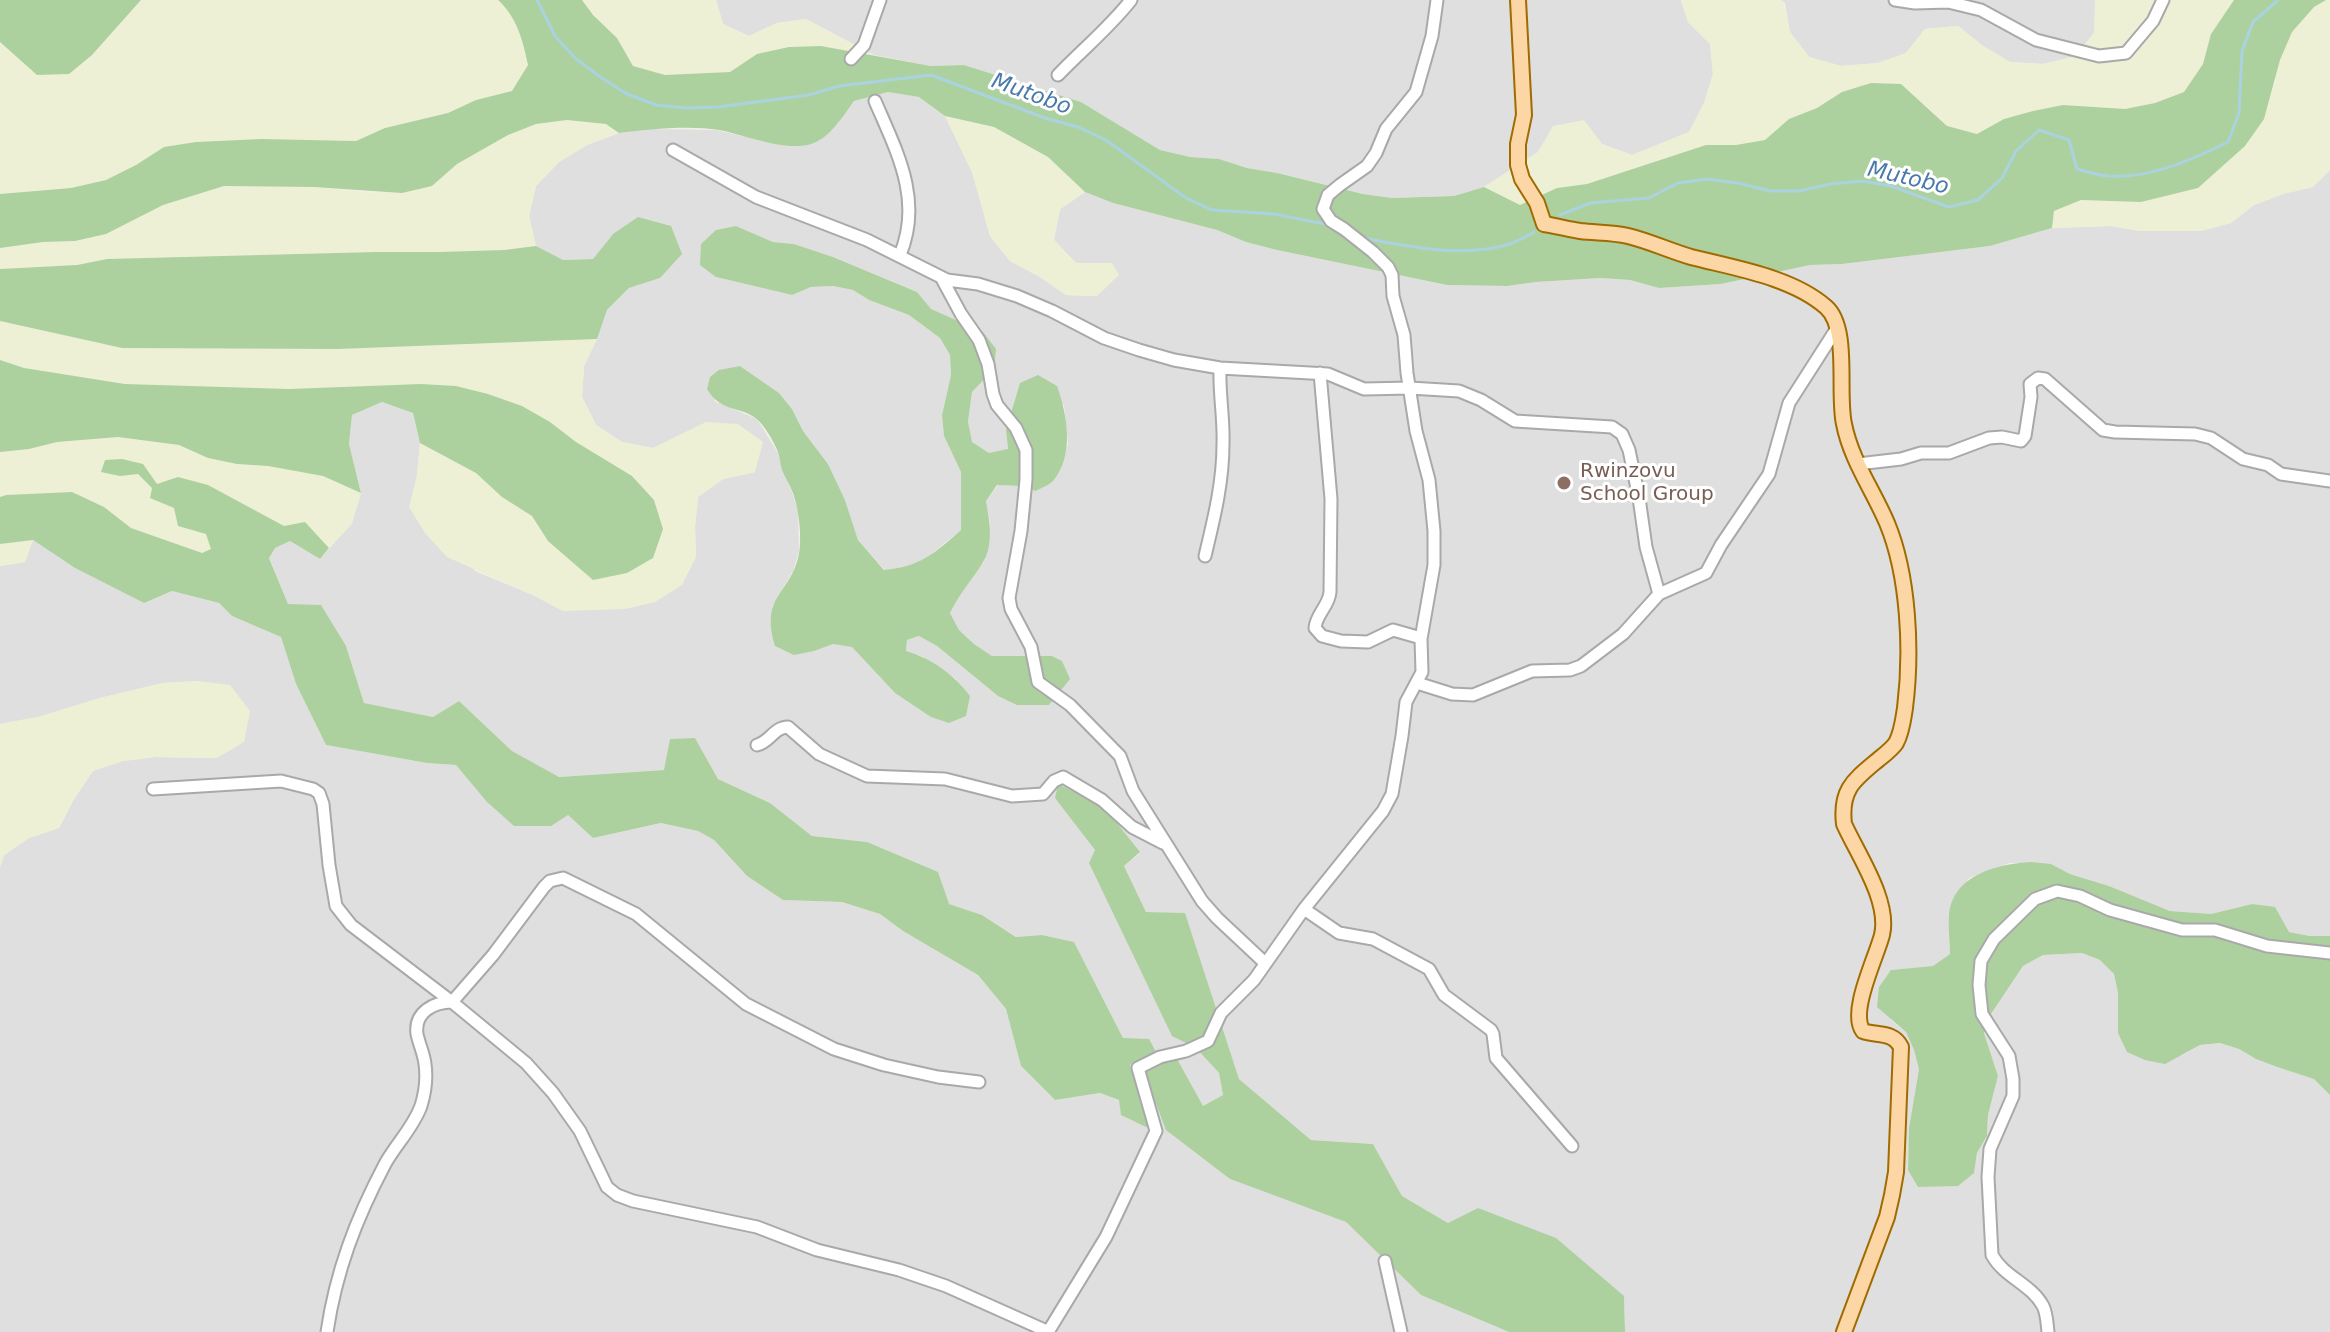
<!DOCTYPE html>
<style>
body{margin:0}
canvas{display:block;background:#f2efe9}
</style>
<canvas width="2330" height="1332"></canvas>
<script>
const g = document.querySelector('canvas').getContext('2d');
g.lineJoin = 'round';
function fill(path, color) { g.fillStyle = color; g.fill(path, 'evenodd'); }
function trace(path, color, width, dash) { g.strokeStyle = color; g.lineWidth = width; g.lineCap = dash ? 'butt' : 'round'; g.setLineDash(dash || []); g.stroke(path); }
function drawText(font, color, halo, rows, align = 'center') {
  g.font = font + ' "DejaVu Sans",sans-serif'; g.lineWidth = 6; g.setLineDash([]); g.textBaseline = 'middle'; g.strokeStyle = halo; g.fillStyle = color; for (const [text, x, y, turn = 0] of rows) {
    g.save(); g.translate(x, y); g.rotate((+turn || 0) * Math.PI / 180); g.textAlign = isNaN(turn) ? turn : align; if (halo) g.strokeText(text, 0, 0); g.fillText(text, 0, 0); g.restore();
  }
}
const residential = new Path2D(`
 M716 0H1681L1688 22 1710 44 1713 74 1704 103 1689 132 1632 155 1554 126 1538 152 1484 187 1454 196 1392 198 1363 194 1277 173 1247 168 1219 159 1190 157 1160 150 1081 102 964 65 931 66 874 55 806 19 777 23 749 36 723 24Z
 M1781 0H2095L2096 2 2094 33 2075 57 2043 64 2010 62 1983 46 1958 26 1925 29 1906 53 1878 63 1841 66 1809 57 1790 32 1785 3Z
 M888 92 920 97 945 116 972 172 990 236 1010 261 1040 277 1066 295 1096 296 1118 275 1076 263 1054 240 1060 209 1085 192 1113 203 1217 230 1246 242 1277 250 1447 285 1507 286 1536 282 1600 278 1630 280 1659 288 1721 284 1810 265 1842 264 1990 246 2052 228 2111 226 2140 231H2201L2231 223 2254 205 2283 194 2313 187 2330 170V936H2310L2289 932 2252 904 2211 914 2170 911 2109 886 2070 874 2051 864 2009 863 1969 878 1949 913 1950 954 1933 967 1891 970V1020L1906 1032 1914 1050 1919 1069 1909 1128 1908 1169 1974 1173 1977 1153 1987 1136 1988 1115 1998 1076 1984 1033 1989 1017 2023 966 2043 955 2082 953 2100 960 2114 974 2118 993V1033L2183 1055 2200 1045 2220 1043 2239 1049 2256 1059 2277 1067 2315 1079 2330 1095V1332H1625L1624 1296 1448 1223 1402 1196 1373 1144 1311 1140 1239 1079 1185 914 1146 912 1124 866 1140 853 1056 798 1095 850 1196 1048 1219 1073 1223 1095 1203 1106 1230 1179 1346 1222 1421 1295 1509 1332H0V867L4 855 29 838 59 828 74 799 93 771 123 761 155 757 217 758 198 681 163 683 100 698 38 717 0 724V566L25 562 33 540 75 568 144 603 172 591 219 603 232 616 281 637 296 684 326 745 427 763 456 765 486 801 568 815 593 838 662 823 698 831 714 840 747 876 783 900 842 902 880 914 903 931 978 975 1006 1009 1021 1066 1055 1100 1100 1093 1119 1100 1152 1125 1129 1065 1156 1052 1123 1038 1074 942 1042 935 1017 937 982 915 949 904 867 842 812 836 770 803 718 779 695 738 664 770 558 777 512 751 459 701 433 717 364 703 346 646 288 604 269 557 275 548 290 541 320 559 351 524 361 493 349 444 352 415 382 402 413 413 420 443 417 475 475 571 535 596 563 611 696 557 695 527 698 497 723 479 755 472 679 437 653 448 622 442 596 425 582 397 584 366 597 339 607 310 629 288 660 278 613 234 593 259 562 260 536 246 529 216 536 186 559 162 587 145 619 133 650 129 716 130 780 145 837 125 854 101ZM736 226 773 242 794 244 833 257 917 292 930 309 983 333 994 369 972 392 968 422 971 442 989 453 1008 450 1006 430 1064 405 1068 444 1062 463 1020 486 998 485 986 501 990 521V541L984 562 958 595 950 613 959 630 974 644 992 656 1012 658 998 696 937 646 919 636 907 640 906 652 922 656 957 680 913 704 895 693 852 647 833 643 814 651 772 607 793 571 799 552 798 511 792 492 783 472 778 453 757 419 714 401 740 366 779 393 792 409 803 431 828 464 845 500 858 540 885 570 904 569 924 560 961 530V472L944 436 942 415 951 375 950 355 940 338 909 315 869 300 853 290 833 286 811 287 792 295 716 277Z`);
const farmland = new Path2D(`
 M141 0H498L508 9 521 35 528 65 513 91 476 100 448 113 385 128 356 141 261 139 196 142 164 147 136 165 106 180 71 188 0 194V42L37 75 69 74 92 55Z
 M582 0H716L723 24 749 36 777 23 806 19 874 55 821 46 757 54 730 72 665 76 633 66 617 38 593 15Z
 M1681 0H1781L1784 3 1790 32 1809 57 1841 66 1878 63 1906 53 1925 29 1958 26 1983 46 2010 62 2043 64 2075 56 2094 33 2095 0H2234L2211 34 2203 64 2184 92 2155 103 2125 109 2063 105 2033 111 2004 119 1977 134 1947 126 1925 104 1842 92 1817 108 1789 119 1765 140 1736 145H1706L1587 184 1557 188 1520 205 1484 187 1538 152 1553 126 1584 120 1603 145 1632 155 1689 132 1704 103 1713 74 1710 44 1688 22Z
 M2326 0H2330V170L2313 187 2283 194 2254 205 2231 223 2201 231H2140L2111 226 2052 228 2054 211 2081 200 2141 202 2198 188 2264 119 2273 90 2280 60 2292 32 2314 7Z
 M945 116 993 127 1048 157 1085 192 1060 209 1054 240 1076 263H1112L1119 275 1097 296 1066 295 1040 277 1010 261 990 236 972 172Z
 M567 120 606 124 619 133 587 145 559 162 536 186 529 216 536 246 504 250 439 252H375L107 259 77 265 0 269V248L43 242 75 241 136 218 163 205 224 186 314 187 373 193 432 186 457 164 508 135 536 124Z
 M0 321 122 348 338 349 597 339 584 366 582 397 596 425 622 442 653 448 706 422 738 424 763 442 755 472 723 479 698 497 695 527 696 557 682 585 655 602 625 609 563 611 535 596 447 557 425 533 409 507 417 475 420 443 476 473 502 497 532 516 548 541 663 530 654 499 632 476 576 442 550 422 522 406 488 394 456 386 421 384 289 389 222 388 125 384 60 374 24 368 0 360Z
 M118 437 179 445 208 458 237 464 268 466 323 476 361 493 352 524 329 548 305 522 284 526 157 484 143 464 105 460 101 472 120 476 137 474 152 488 150 498 174 508 206 534 212 549 202 553 130 528 104 507 72 492 6 495 0 497V452L29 449 57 442Z
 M33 540 25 562 0 566V544Z
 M198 681 230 685 250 711 244 742 217 758 155 757 123 761 93 771 74 799 59 828 29 838 4 855 0 867V724L38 717 100 698 163 683Z`);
const forest = new Path2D(`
 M0 0H141L92 55 69 74 37 75 0 42Z
 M498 0H582L593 15 617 38 633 66 665 75 730 72 757 54 789 47 821 46 931 66 964 65 1081 102 1160 150 1190 157 1219 159 1247 168 1277 173 1363 194 1392 198 1454 196 1484 187 1520 205 1557 188 1587 184 1706 145H1736L1765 140 1789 119 1817 108 1842 92 1871 83 1901 84 1947 126 1977 134 2004 119 2033 111 2063 105 2125 109 2155 103 2184 92 2203 64 2211 34 2234 0H2326L2314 7 2292 32 2280 60 2264 119 2245 146 2198 188 2141 202 2081 200 2054 211 2052 228 1990 246 1842 264 1810 265 1721 284 1659 288 1630 280 1600 278 1536 282 1507 286 1447 285 1277 250 1246 242 1217 230 1113 203 1085 192 1048 157 994 127 945 116 919 97 888 92 854 101C844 115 829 139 811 144 785 152 745 135 719 130 690 125 648 129 619 133L606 124 567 120 536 124 508 135 457 164 432 186 402 193 314 187 224 186 163 205 106 234 75 241 43 242 0 248V194L71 188 106 180 136 165 164 147 196 142 261 139 356 141 385 128 448 113 476 100 512 91 528 65C523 41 517 17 498 0Z
 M638 217 671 226 682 254 660 278 629 288 607 310 597 339 338 349 122 348 0 321V269L77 265 107 259 375 252H439L504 250 536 246 563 260 593 259 613 234Z
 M736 226 773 242 794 244 833 257 917 292 931 309 983 332 996 349 994 369 972 392 968 422 972 442 989 453 1008 449 1006 430 1020 383 1038 375 1057 386C1067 414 1075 455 1053 481 1049 485 1041 488 1036 491L1020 486 997 485 986 501C990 522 994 546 982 564 971 581 959 594 950 613L959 630 974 644 992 656H1052L1062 661 1070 679 1049 705H1017L998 696 937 646 919 636 907 640 906 651C933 659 953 674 970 696L966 716 949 723 931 717 895 693 852 647 833 644 814 651 794 655 775 646C760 594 790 596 799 554 802 536 799 510 793 493 790 485 785 478 782 470 780 464 780 458 778 452 774 442 766 428 758 420 741 405 722 414 707 389L710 377 719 370 740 366 779 393 792 409 803 431 828 464 845 500 858 540 884 570C920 567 935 553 961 530V472L944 436 942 415 951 375 950 355 940 338 909 315 869 300 853 290 833 286 811 287 792 295 716 277 700 265 701 244 716 230Z
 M0 360 24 368 125 384 289 389 421 384 456 386 488 394 522 406 550 422 576 442 632 476 654 500 663 529 653 558 627 573 593 580 548 541 532 516 502 497 476 473 420 443 413 413 382 402 352 415 349 444 361 493 323 476 268 466 237 464 208 458 179 445 118 437 57 442 29 449 0 452Z
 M122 459 143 464 157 484 178 477 208 485 284 526 305 522 329 548 320 559 290 541 275 548 269 558 288 604 321 605 346 646 364 703 433 717 459 701 512 751 559 777 664 770 670 739 695 738 718 779 770 803 812 836 867 842 938 872 949 904 982 915 1016 937 1042 935 1074 942 1123 1038 1149 1039 1156 1052 1130 1065 1152 1125 1146 1127 1121 1115 1119 1100 1100 1093 1055 1100 1021 1066 1006 1009 978 975 903 931 880 914 842 902 783 900 747 876 714 840 698 831 661 823 593 838 568 815 551 826H514L486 801 456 765 427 763 326 745 296 684 281 637 232 616 219 603 172 591 144 603 75 568 33 540 0 544V497L6 495 72 492 104 507 131 528 202 553 211 549 206 534 178 526 174 508 150 498 152 488 138 474 120 476 101 472 105 460Z
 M1058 784 1104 807 1140 852 1124 866 1146 912 1185 913 1239 1079 1311 1140 1373 1144 1402 1196 1448 1223 1478 1208 1556 1238 1624 1296 1625 1332H1509L1421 1295 1346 1222 1230 1179 1166 1130 1142 1067 1177 1059 1203 1106 1223 1095 1219 1073 1196 1048 1172 1036 1089 863 1095 850 1055 798Z
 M2031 862 2051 864 2070 874 2109 886 2170 911 2211 914 2252 904 2275 907 2289 932 2310 936H2330V1095L2314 1079 2277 1067 2256 1059 2239 1049 2220 1043 2200 1045 2165 1064 2145 1060 2127 1052 2118 1033V993L2114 974 2100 960 2082 953 2043 955 2023 966 1989 1017 1984 1033 1998 1076 1988 1115 1987 1136 1977 1153 1974 1173 1958 1186 1918 1187 1908 1170 1909 1128 1919 1069 1914 1050 1906 1032 1877 1007 1879 987 1891 970 1933 966 1950 954C1950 942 1948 928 1949 916 1952 875 1997 864 2031 862Z`);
const stream = new Path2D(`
 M537 0 555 36 575 58 599 76 625 93 656 105 686 108 718 107 809 95 839 86 931 75 1045 118 1078 127 1106 140 1186 198 1212 210 1274 214 1330 225
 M1560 215 1590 203 1649 198 1678 183 1707 179 1738 183 1770 191H1800L1830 184 1862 181 1891 186 1949 207 1978 200 2002 178 2016 151 2039 130 2069 140 2077 169C2087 172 2098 175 2108 176 2149 179 2192 160 2228 142L2239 113 2242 51 2253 22 2278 0
 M1363 238C1407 246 1462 258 1506 245 1516 243 1525 237 1534 232`);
const minor = new Path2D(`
 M1895 0 1915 3 1948 2 1981 10 2036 40 2099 56 2126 53 2153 21 2163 0
 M851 59 864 45 880 0
 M1058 75C1082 50 1110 27 1131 0
 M875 101C897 152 923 200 900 255
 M673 150 756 197 867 240 947 280 978 284 1017 296 1052 311 1104 338 1139 350 1174 360 1220 368 1328 374 1364 389 1410 388 1459 391 1481 400 1515 421 1612 427 1622 434 1629 450 1639 498 1646 547 1659 594
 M941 277 961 314 979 340 988 364 993 394 997 405 1016 428 1026 450V480L1021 531 1009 598 1011 609 1031 647 1038 682 1070 705 1120 756 1133 791 1202 901 1217 918 1265 963
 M1320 373 1331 499 1330 592C1329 606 1316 614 1315 628L1322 636 1341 641 1368 642 1393 630 1421 638
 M1858 464 1901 459 1921 453H1949L1989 438 2002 437 2021 441 2025 436 2031 397 2030 384 2038 378 2045 379 2103 430 2115 432 2195 434 2211 438 2243 459 2268 465 2281 474 2330 481
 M1205 556C1214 518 1223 483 1223 444 1224 418 1219 394 1220 368
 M1417 683 1452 694 1473 695 1532 671 1570 670 1581 666 1623 634 1659 594 1706 573 1721 545 1769 474 1789 403 1837 328
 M757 745C770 742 774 727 788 727L819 754 867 776 945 779 1012 796 1043 794 1054 781 1063 777 1102 800 1132 827 1163 843
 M153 789 281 781 313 789 319 793 323 804 329 865 336 906 351 925 452 1002 526 1063 553 1093 580 1131 607 1187 617 1195 633 1201 757 1227 817 1250 899 1270 946 1286 1049 1332
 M1304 909 1339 933 1373 939 1429 969 1444 995 1491 1030 1493 1034 1496 1058 1572 1146
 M1385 1261 1401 1332
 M327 1332C336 1271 356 1219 385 1164 396 1144 413 1128 421 1106 425 1093 427 1078 425 1064 424 1054 419 1044 417 1034 414 1012 434 1002 452 1002L493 955 544 887 550 881 563 878 636 914 746 1004 834 1049 884 1065 938 1077 979 1082
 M1048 1332 1106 1237 1156 1131 1138 1068 1160 1057 1186 1051 1208 1041 1221 1013 1254 980 1304 909 1383 811 1392 794 1402 736 1406 702 1422 672 1421 639 1434 565V531L1429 480 1416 431 1407 373 1404 335 1393 296 1392 275 1388 267 1373 252 1344 229 1331 221 1323 209 1328 195 1340 185 1367 166 1376 153 1386 129 1416 92 1432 36 1437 0
 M2048 1332C2047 1324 2047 1314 2043 1306 2031 1284 2004 1277 1992 1255L1988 1177 1990 1149 2013 1096V1079L2009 1056 1982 1014 1979 985 1981 961 1994 939 2035 899 2057 891 2080 896 2110 910 2182 930H2215L2267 946 2330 953`);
const major = new Path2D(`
 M1518 0 1524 115 1518 144V165L1522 179 1537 203 1544 224C1556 226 1568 229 1580 231 1596 233 1612 232 1628 236 1649 241 1670 251 1691 257 1734 268 1792 277 1826 307 1850 328 1837 393 1844 424 1851 460 1873 490 1887 523 1909 576 1912 652 1905 708 1903 720 1902 732 1896 743 1892 749 1884 755 1879 759 1854 780 1840 789 1844 824 1858 855 1890 901 1882 935 1876 958 1849 1012 1863 1031 1877 1036 1893 1031 1901 1047L1896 1172 1892 1195 1887 1217 1844 1332`);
const markers = [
 [1564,483,8,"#8d6e63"]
];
const educationNames = [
 ["Rwinzovu",1580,472],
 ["School Group",1580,495]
];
const waterNames = [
 ["Mutobo",1031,95,20],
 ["Mutobo",1908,179,13]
];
fill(residential, '#e0dfdf');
fill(farmland, '#eef0d5');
fill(forest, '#add19e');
trace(stream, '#aad3df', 3);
trace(minor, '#a9a9a9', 15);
trace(major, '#a06b00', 18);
trace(minor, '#fff', 11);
trace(major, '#fcd6a4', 14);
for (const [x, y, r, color] of markers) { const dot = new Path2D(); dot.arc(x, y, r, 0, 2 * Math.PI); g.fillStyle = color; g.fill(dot); trace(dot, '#fff', 3); }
drawText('20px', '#785e54', '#fff', educationNames, 'left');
drawText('italic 22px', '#4a7aab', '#fff', waterNames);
</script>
